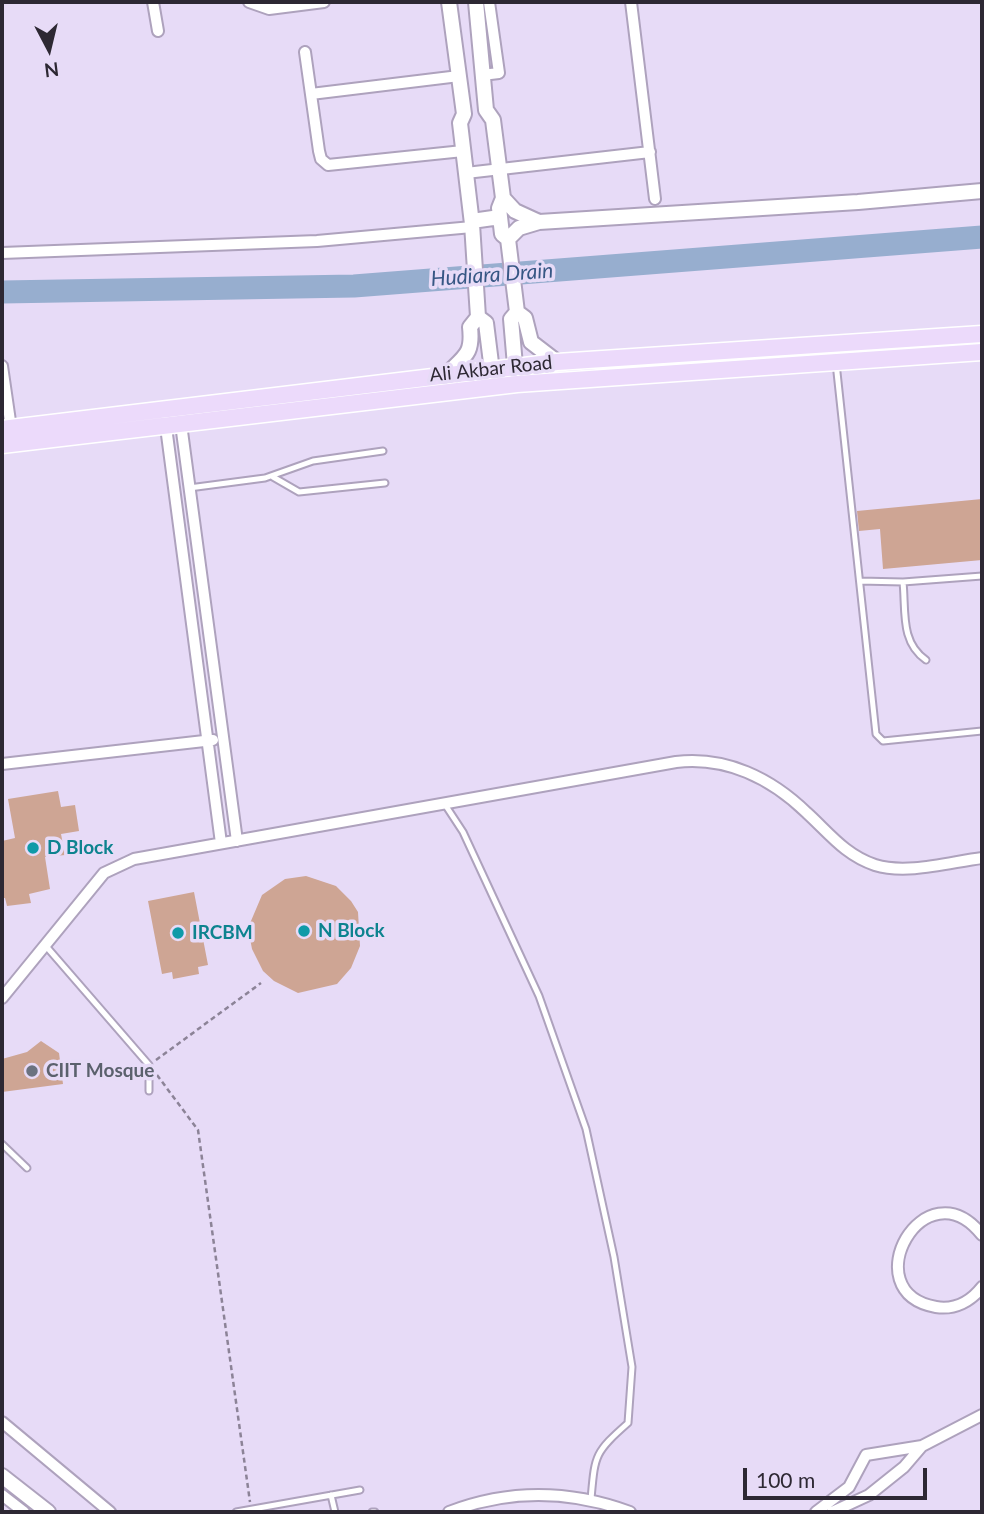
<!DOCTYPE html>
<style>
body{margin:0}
#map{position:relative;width:984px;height:1514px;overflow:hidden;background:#e7dbf7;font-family:Lato,sans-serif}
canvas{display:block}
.frame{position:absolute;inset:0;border:4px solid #2d2833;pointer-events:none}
.north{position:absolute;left:14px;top:14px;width:70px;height:70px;-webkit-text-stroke:5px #e7dbf7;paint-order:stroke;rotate:173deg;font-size:19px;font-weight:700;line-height:28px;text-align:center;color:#2d2833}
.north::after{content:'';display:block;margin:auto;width:24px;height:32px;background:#2d2833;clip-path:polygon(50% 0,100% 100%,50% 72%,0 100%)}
.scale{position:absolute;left:743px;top:1468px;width:184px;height:32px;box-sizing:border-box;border:4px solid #2d2833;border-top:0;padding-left:9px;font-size:21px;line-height:24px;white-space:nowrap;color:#2d2833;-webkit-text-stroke:5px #e7dbf7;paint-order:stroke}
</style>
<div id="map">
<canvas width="984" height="1514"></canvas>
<div class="frame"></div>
<div class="north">N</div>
<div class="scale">100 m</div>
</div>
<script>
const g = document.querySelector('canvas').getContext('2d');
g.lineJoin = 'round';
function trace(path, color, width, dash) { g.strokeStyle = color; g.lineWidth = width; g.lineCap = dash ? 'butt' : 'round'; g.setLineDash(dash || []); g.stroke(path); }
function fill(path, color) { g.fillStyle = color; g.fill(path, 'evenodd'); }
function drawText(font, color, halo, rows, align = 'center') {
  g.font = font + ' Lato,sans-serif'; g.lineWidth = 7; g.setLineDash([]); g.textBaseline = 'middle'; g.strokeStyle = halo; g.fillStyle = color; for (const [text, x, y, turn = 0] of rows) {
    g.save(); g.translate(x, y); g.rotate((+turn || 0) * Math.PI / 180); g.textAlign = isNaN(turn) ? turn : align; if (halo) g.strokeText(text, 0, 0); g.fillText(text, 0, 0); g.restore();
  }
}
const river = new Path2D(`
 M2 292 354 286 982 237`);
const building = new Path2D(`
 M982 499V560L883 569 880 529 859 531 857 511Z
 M58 791 61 807 75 805 79 831 61 834 65 855 45 857 50 889 29 894 31 903 7 906 5 898H2V841L15 838 8 799Z
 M306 876 336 886 351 901 358 912 360 946 351 968 337 984 298 993 274 981 263 971 252 949 248 928 262 895 285 879Z
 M194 892 208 965 198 967 199 974 173 979 172 972 162 974 148 901Z
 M41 1041 59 1053 63 1084 2 1092V1059L27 1052Z`);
const path = new Path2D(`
 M156 1060 261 983
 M157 1075 198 1130 250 1502`);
const lane = new Path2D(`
 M836 363 876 734 883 741 982 731
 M273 477 299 492 385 483
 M189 488 265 478 313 461 383 451
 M860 581 903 582 982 576
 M903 582C906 611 900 642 926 660
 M444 803 463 832 539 996 586 1129 614 1257 632 1367 628 1423C594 1453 595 1455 591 1499
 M45 945 149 1065V1091
 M2 1144 27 1168
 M331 1495 335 1512
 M236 1512 360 1490
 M372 1512H375`);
const street = new Path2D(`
 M153 2 158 31
 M249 2 269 9 324 2
 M631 2 655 199
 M305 52 319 151 321 159 328 165 463 151
 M482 75 499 73 489 2
 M311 94 459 76
 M466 173 650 152
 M2 253 317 241 472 227
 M2 366 11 428
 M181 424 237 841
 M166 427 221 843
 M2 764 213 740
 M2 998 104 873 134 859 676 762C726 756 771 778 807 813 829 833 845 855 875 865 907 875 950 862 982 858
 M982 1235C925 1163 852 1292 936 1307 955 1310 971 1301 982 1287
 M2 1422 110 1512
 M2 1495 24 1512
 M449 1512C509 1489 570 1490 630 1512
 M816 1512 849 1487 866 1455 922 1446
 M832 1512 869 1495 904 1467 922 1446 982 1415`);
const secondary = new Path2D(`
 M476 2 486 110 493 120 503 198 499 208 502 234 508 239
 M503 198 515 211 539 222
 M472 221 500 217
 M517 312 525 318 531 342 557 362
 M478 317 486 323 494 387
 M447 374C465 356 473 354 470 327L478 317 472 224 460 123 464 114 449 2
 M516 377 511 319 517 312 508 239 519 228 539 222 858 202 982 191
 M2 1476 48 1512`);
const primary = new Path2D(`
 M2 429 557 362 982 334
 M2 445 517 384 982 352`);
const markers = [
 [33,848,7,"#0f9aa8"],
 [304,931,7,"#0f9aa8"],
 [178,933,7,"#0f9aa8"],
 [32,1071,7,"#6b7280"]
];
const streetNames = [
 ["Ali Akbar Road",491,369,-6]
];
const cultureNames = [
 ["D Block",47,848],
 ["N Block",318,931],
 ["IRCBM",192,933]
];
const worshipNames = [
 ["CIIT Mosque",46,1071]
];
const waterNames = [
 ["Hudiara Drain",492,275,-4]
];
trace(river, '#97aecf', 23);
fill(building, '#cea594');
trace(lane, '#aea2bd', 9);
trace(street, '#aea2bd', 14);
trace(secondary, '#aea2bd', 18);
trace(primary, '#fff', 19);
trace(path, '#8c8397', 2.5, [5, 3.5]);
trace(lane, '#fff', 5);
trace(street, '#fff', 10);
trace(secondary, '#fff', 14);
trace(primary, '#ecdafb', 16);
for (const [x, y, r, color] of markers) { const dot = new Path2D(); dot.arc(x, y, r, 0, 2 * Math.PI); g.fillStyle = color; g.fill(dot); trace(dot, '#e7dbf7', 2.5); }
drawText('19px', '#2d2833', '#e7dbf7', streetNames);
drawText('bold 19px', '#0d838f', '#e7dbf7', cultureNames, 'left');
drawText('bold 19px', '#5b616d', '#e7dbf7', worshipNames, 'left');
drawText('italic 21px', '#375784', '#e7dbf7', waterNames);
</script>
